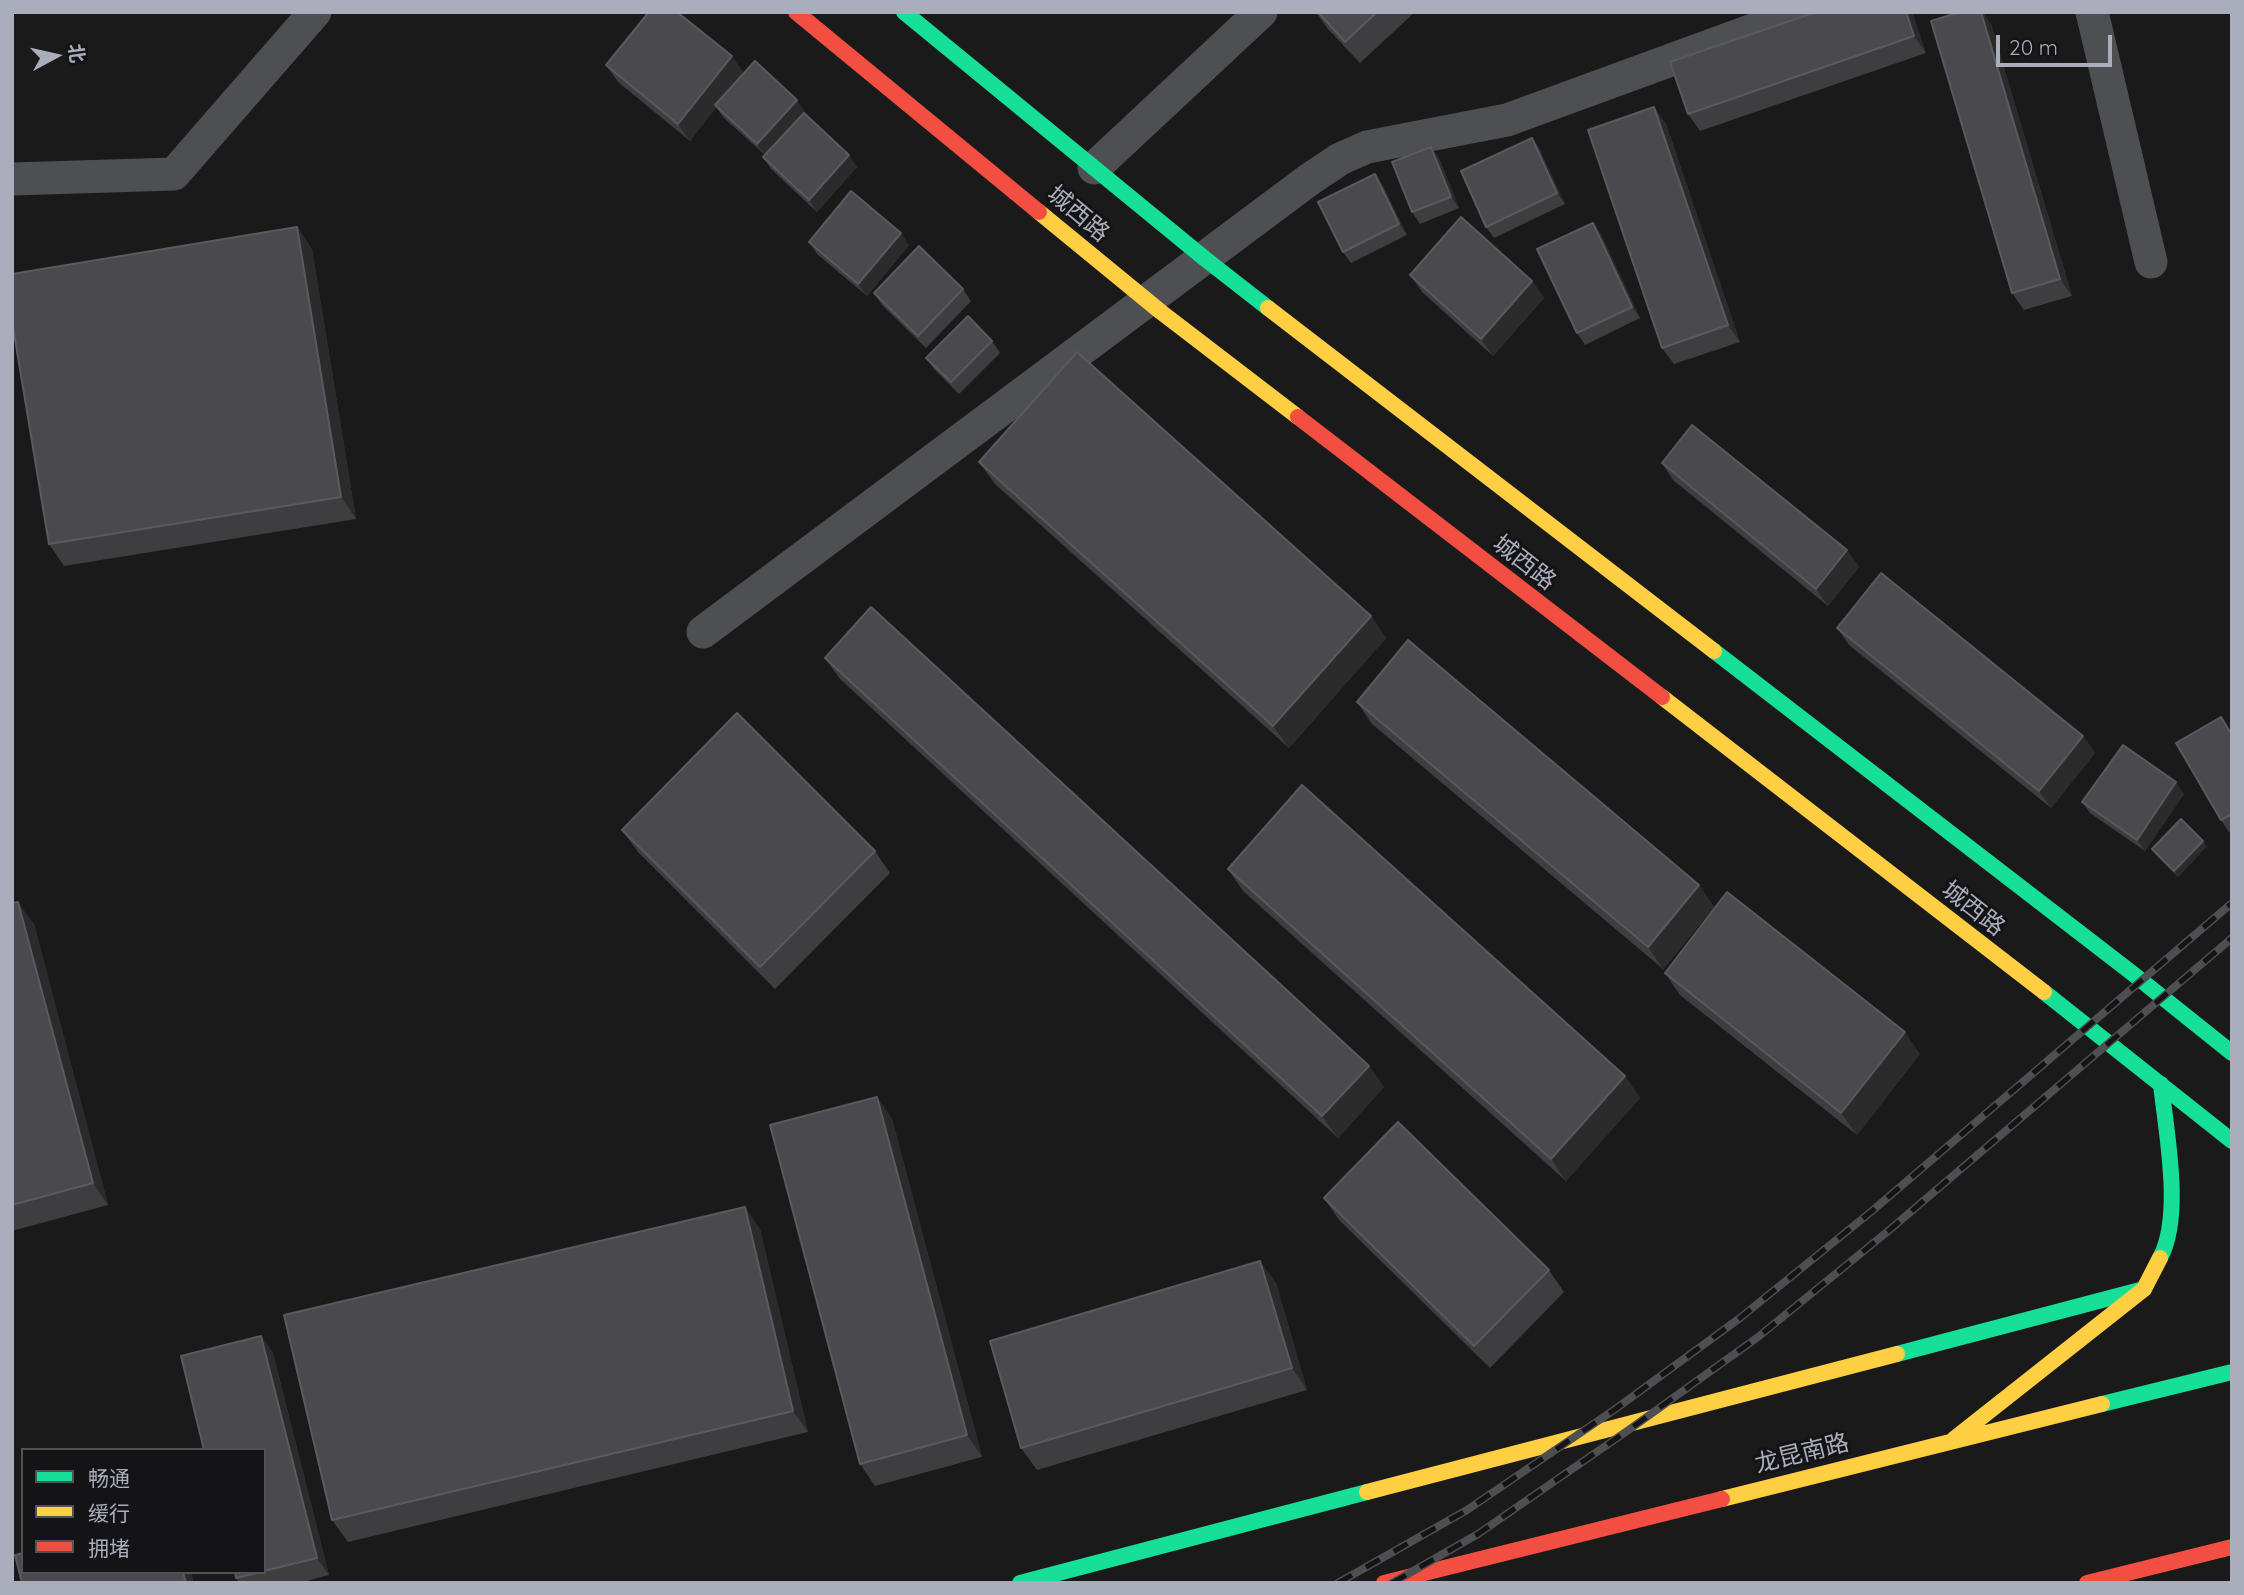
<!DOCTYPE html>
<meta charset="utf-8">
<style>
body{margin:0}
#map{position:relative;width:2244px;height:1595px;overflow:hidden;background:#1a1a1a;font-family:Quicksand,"Noto Sans SC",sans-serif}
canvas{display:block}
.frame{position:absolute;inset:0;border:14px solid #aaaebc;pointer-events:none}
.legend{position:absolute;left:21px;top:1448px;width:245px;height:126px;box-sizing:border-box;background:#141416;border:2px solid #505258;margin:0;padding:9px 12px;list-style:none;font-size:21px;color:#aaaebc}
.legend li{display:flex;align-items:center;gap:14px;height:35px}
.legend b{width:35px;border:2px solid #505258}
.north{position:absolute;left:21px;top:21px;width:70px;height:70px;-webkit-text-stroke:5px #141416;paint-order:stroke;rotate:82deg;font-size:19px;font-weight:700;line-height:28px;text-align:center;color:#aaaebc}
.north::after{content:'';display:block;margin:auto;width:24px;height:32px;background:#aaaebc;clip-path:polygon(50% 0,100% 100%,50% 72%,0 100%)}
.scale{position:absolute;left:1996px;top:35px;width:116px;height:32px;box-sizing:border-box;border:4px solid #aaaebc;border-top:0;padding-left:9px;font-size:21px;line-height:24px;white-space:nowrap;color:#aaaebc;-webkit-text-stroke:5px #141416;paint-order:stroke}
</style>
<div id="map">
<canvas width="2244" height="1595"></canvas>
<div class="frame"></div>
<ul class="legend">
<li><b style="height:9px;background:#16e098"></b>畅通</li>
<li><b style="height:9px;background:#ffcf43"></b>缓行</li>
<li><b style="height:9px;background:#f24e42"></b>拥堵</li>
</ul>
<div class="north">北</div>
<div class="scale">20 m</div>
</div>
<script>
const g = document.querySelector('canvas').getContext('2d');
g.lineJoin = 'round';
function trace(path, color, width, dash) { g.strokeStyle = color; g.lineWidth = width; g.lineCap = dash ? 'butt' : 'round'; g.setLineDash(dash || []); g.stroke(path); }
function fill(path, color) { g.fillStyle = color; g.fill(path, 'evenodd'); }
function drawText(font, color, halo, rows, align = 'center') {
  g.font = font + ' Quicksand,"Noto Sans SC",sans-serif'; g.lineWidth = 6; g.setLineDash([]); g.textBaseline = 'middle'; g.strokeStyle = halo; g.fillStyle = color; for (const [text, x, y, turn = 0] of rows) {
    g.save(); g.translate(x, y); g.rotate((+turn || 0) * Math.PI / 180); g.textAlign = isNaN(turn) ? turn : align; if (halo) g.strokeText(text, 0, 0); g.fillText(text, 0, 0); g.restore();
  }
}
const street = new Path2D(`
 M2092 12 2151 262
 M1094 168 1261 12
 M12 179 174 174 315 12
 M703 632 1310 179 1340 159 1367 147 1507 120 1802 12`);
const fast = new Path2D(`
 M904 12 1204 258 1268 308
 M1714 651 2132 973 2232 1053
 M2044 992 2232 1141
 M2160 1258C2183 1216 2166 1132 2161 1084
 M1897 1354 2144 1289
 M2102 1404 2232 1372
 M1020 1583 1367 1492`);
const slow = new Path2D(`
 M1039 212 1161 312 1298 417
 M1268 308 1714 651
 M1662 697 2044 992
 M1954 1439 2144 1289 2160 1258
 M1367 1492 1897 1354
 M1722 1499 2102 1404`);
const jam = new Path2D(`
 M796 12 1039 212
 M1298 417 1662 697
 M1384 1583 1722 1499
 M2087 1583 2232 1547`);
const rail = new Path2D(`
 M1338 1583 1467 1510 1614 1410 1740 1318 1872 1211 2232 903
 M1392 1583 1478 1534 1630 1429 1758 1337 1887 1232 2232 938`);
const wall = new Path2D(`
 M1316 12H1415L1360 63 1327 28Z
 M1816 12H1912L1926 53 1700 131 1688 114Z
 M1991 24 2072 296 2024 310 2012 293Z
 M606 65 744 73 805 112 804 113 857 167 817 212 771 169 763 157 765 155 723 117 716 107 690 141 618 82Z
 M1654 107 1666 124 1740 342 1674 364 1662 348Z
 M1532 138 1540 150 1565 204 1494 238 1486 227Z
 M1439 158 1459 208 1420 224 1412 212Z
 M1383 186 1407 235 1351 263 1343 252Z
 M297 227 312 249 356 519 64 566 49 544Z
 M1601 234 1640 318 1585 345 1577 333Z
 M809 242 909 245 867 296 817 254Z
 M1410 275 1532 281 1544 298 1493 356 1422 292Z
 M963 289 971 301 926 348 882 305 874 293Z
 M992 341 1000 353 959 394 934 369 926 358Z
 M979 462 1371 616 1386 638 1289 748 995 484Z
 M1662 463 1847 550 1859 567 1828 606 1673 480Z
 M1837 628 2083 736 2095 753 2051 808 1849 645Z
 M825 658 1369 1066 1384 1087 1338 1138 840 679Z
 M1357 702 1699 885 1714 907 1663 969 1372 724Z
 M2221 717 2232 733V830L2229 832 2221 820Z
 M2184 794 2145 851 2090 813 2082 802Z
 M622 830 875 851 890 873 775 989 638 852Z
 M2207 846 2178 877 2156 855 2152 849Z
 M1228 869 1625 1076 1640 1098 1566 1181 1243 891Z
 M12 903 34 924 108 1205 12 1231Z
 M1665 973 1920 1054 1857 1135 1680 995Z
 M877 1097 892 1119 982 1457 875 1486 860 1464Z
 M1324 1198 1549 1270 1564 1292 1490 1368 1339 1220Z
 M760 1229 808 1432 348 1542 332 1520Z
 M1276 1283 1307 1390 1037 1470 1021 1448Z
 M261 1336 273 1353 329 1575 299 1583H240L236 1578 235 1572H264V1450Z`);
const shadedWall = new Path2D(`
 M1906 12H1912L1926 53 1914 36Z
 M1981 12H1983L1991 24 2072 296 2060 279Z
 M732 56 744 73 690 141 678 124Z
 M797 100 805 112 765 156 757 144Z
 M1654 107 1666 124 1740 342 1728 325Z
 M1532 138 1540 150 1565 204 1557 193Z
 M1431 147 1439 158 1459 208 1451 197Z
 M849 155 857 167 817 212 809 200Z
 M1375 174 1383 186 1407 235 1399 224Z
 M1593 223 1601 234 1640 318 1632 307Z
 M297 227 312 249 356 519 341 497Z
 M901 233 909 245 867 296 858 284Z
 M1532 281 1544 298 1493 356 1481 339Z
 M1847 550 1859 567 1828 606 1816 589Z
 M1371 616 1386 638 1289 748 1273 726Z
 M2083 736 2095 753 2051 808 2039 791Z
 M2176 782 2184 794 2145 851 2137 840Z
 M2203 841 2207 846 2178 877 2174 871Z
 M1699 885 1714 907 1663 969 1648 947Z
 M18 902 34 924 108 1205 93 1183Z
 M1905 1032 1920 1054 1857 1135 1841 1113Z
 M1369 1066 1384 1087 1338 1138 1322 1116Z
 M1625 1076 1640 1098 1566 1181 1551 1159Z
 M877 1097 892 1119 982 1457 967 1435Z
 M745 1207 760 1229 808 1432 793 1411Z
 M1260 1261 1276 1283 1307 1390 1292 1368Z
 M261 1336 273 1353 329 1575 317 1558Z
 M183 1572H191L194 1583H186Z`);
const building = new Path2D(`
 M649 12H677L732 56 678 124 606 65Z
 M1318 12H1377L1345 42Z
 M1816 12H1906L1914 36 1688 114 1670 62Z
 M1960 12H1981L2060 279 2012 293 1931 21Z
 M755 61 797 100 757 144 715 105Z
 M1654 107 1728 325 1662 348 1588 130Z
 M804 113 849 155 809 200 763 157Z
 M1532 138 1557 193 1486 227 1461 171Z
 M1431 147 1451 197 1412 212 1392 162Z
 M1375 174 1399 224 1343 252 1318 202Z
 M851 191 901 233 858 284 809 242Z
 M1461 217 1532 281 1481 339 1410 275Z
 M1593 223 1632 307 1577 333 1537 249Z
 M297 227 341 497 49 544 12 321V274Z
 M919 246 963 289 918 336 874 293Z
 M968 316 992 341 951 382 926 358Z
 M1077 352 1371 616 1273 726 979 462Z
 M1692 425 1847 550 1816 589 1662 463Z
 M1881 573 2083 736 2039 791 1837 628Z
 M871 607 1369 1066 1322 1116 825 658Z
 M1408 640 1699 885 1648 947 1357 702Z
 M737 713 875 851 760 967 622 830Z
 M2221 717 2232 735V814L2221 820 2176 743Z
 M2123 745 2176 782 2137 840 2082 802Z
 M1302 785 1625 1076 1551 1159 1228 869Z
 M2181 819 2203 841 2174 871 2152 849Z
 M1727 892 1905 1032 1841 1113 1665 973Z
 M18 902 93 1183 12 1205V903Z
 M877 1097 967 1435 860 1464 770 1125Z
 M1398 1122 1549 1270 1474 1346 1324 1198Z
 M745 1207 793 1411 332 1520 284 1315Z
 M1260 1261 1292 1368 1021 1448 990 1341Z
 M261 1336 317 1558 264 1571V1450H204L181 1356Z
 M23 1553V1572H183L186 1583H22L15 1555Z
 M235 1572H261L236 1578Z`);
const streetNames = [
 ["城西路",1078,214,40],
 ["城西路",1524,563,38],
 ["城西路",1973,909,38],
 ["龙昆南路",1802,1454,-14]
];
trace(street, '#4e4f53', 33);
trace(fast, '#16e098', 16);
trace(slow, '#ffcf43', 16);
trace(jam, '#f24e42', 16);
trace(rail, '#4e4f52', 8);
trace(rail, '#141416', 5, [16]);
fill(wall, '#3e3e41');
fill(shadedWall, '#2b2b2c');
fill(building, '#4a4a4e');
trace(building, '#595a60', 2);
drawText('24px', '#aaaebc', '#141416', streetNames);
</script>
